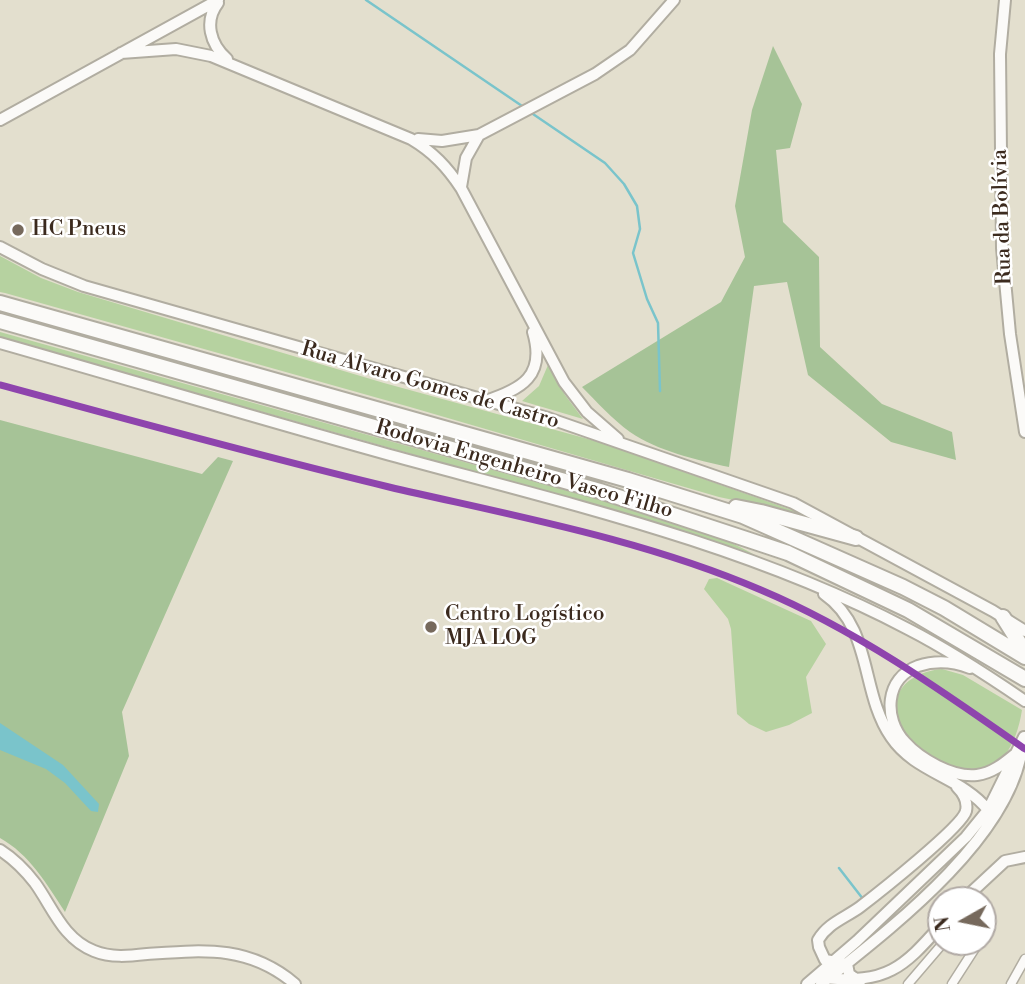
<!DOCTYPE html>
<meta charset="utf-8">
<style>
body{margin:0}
#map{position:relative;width:1025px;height:984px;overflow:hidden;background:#e3dfce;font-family:"Libre Bodoni",serif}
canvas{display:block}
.north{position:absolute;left:927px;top:886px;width:70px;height:70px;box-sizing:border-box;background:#fff;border:2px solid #b1aaa5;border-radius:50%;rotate:261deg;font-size:19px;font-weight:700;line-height:28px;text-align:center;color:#3b2a1e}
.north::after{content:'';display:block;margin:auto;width:24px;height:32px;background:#76695c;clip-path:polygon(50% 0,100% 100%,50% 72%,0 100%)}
</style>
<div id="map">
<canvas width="1025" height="984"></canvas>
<div class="north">N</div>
</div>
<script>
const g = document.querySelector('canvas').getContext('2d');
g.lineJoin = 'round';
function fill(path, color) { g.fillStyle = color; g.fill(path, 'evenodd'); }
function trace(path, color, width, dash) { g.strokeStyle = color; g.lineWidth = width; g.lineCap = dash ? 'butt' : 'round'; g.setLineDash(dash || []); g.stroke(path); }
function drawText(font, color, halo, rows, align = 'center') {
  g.font = font + ' "Libre Bodoni",serif'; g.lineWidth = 5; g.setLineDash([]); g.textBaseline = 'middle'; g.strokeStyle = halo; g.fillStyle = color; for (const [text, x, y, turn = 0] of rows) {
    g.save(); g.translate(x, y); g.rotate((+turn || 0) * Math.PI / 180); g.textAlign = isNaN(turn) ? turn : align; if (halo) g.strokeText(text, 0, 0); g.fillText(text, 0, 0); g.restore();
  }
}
const green = new Path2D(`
 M0 256 41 278 78 292 384 383 599 442 809 516 719 497 410 407 5 293 0 292Z
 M0 332 611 503C660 519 714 530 758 557L610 510 0 338Z
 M548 365 565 395 583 419 522 401 539 386Z
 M717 578 811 621 826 644 806 677 812 713 789 725 766 732 749 724 737 714 731 629 728 619 704 589 709 579Z
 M942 669 963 675 1022 710C1014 760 987 788 937 759 925 752 912 744 904 732 882 697 907 672 942 669Z`);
const forest = new Path2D(`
 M773 46 802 104 790 148 776 150 783 222 819 257 820 347 882 404 952 432 956 460 891 442 808 375 787 282 754 286 729 467C696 460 658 451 630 432 612 419 597 402 582 387L721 302 745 257 735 206 752 110Z
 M0 420 202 474 218 457 233 461 122 712 129 756 65 912C47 884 29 854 0 838Z`);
const water = new Path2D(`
 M0 723 63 765 99 804 98 812 91 811 65 783 46 769 0 750Z`);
const stream = new Path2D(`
 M366 0 525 108
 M530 112 605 163 624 184 637 206 640 229 633 253 647 299 658 323 660 391
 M839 868 863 899`);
const street = new Path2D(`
 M983 937 984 936
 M908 984 944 942
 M952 984 979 942
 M1011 984 1025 959`);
const secondary = new Path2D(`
 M1005 0 1000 54 1002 248 1010 334 1025 432
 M218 3C204 21 210 44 227 59
 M121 53 176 49 211 56 411 139C433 152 447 167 461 188L564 382 587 412 618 439
 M0 120 218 0
 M418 139 442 141 479 135 595 74 630 50 674 0
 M461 187 466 158 479 135
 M0 247 42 269 84 286 548 418 793 503 993 611 1025 631
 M0 343C130 380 260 419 390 455 566 503 746 544 908 629 949 650 987 675 1025 701
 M485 401C522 389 546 376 533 332
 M824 594C873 628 860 692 891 737 915 773 962 777 988 810
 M970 668C952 661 936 660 918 666 885 678 883 718 905 742 920 759 953 778 977 775 992 773 1003 764 1014 755
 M0 850C14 859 25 870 35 883 53 908 63 939 94 951 111 958 129 956 147 954 204 950 249 945 295 984
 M963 900 1005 861 1025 857
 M823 978C887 984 903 968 941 925
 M860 982 849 974 847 964 825 960 819 947 818 940C828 923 845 918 860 907 877 894 962 827 966 811 968 802 963 793 957 787
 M807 984 857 941 966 837 988 810 1024 737
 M821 984C890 929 1008 840 1022 749`);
const highway = new Path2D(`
 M0 303 628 480 743 516 903 587 944 608 1025 657
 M0 321 600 491 749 540 788 553 908 610 1025 679
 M736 507 761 512 856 538
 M1003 617 1025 652`);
const metro1 = new Path2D(`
 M0 385C130 420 259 456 389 487 514 516 642 539 761 590 856 630 941 690 1025 749`);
const markers = [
 [18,230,7,"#76695c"],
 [431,627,7,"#76695c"]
];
const streetNames = [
 ["Rua da Bolívia",1003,217,-92],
 ["Rua Alvaro Gomes de Castro",430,386,16],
 ["Rodovia Engenheiro Vasco Filho",524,470,16]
];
const poiNames = [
 ["HC Pneus",32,230],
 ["Centro Logístico",445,615],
 ["MJA LOG",445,639]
];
fill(green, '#b6d2a0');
fill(forest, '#a6c397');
fill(water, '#7ac4cb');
trace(stream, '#7ac4cb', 2.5);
trace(street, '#b1ada1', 11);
trace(secondary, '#b1ada1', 14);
trace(highway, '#b1ada1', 18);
trace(street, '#fbfaf8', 8);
trace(secondary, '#fbfaf8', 10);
trace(highway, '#fbfaf8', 14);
trace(metro1, '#8e44ad', 7);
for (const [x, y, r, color] of markers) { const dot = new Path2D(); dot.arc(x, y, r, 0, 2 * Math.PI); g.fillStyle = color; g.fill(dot); trace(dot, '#fff', 2.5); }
drawText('21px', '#3b2a1e', '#fff', streetNames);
drawText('21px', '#3b2a1e', '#fff', poiNames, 'left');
</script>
